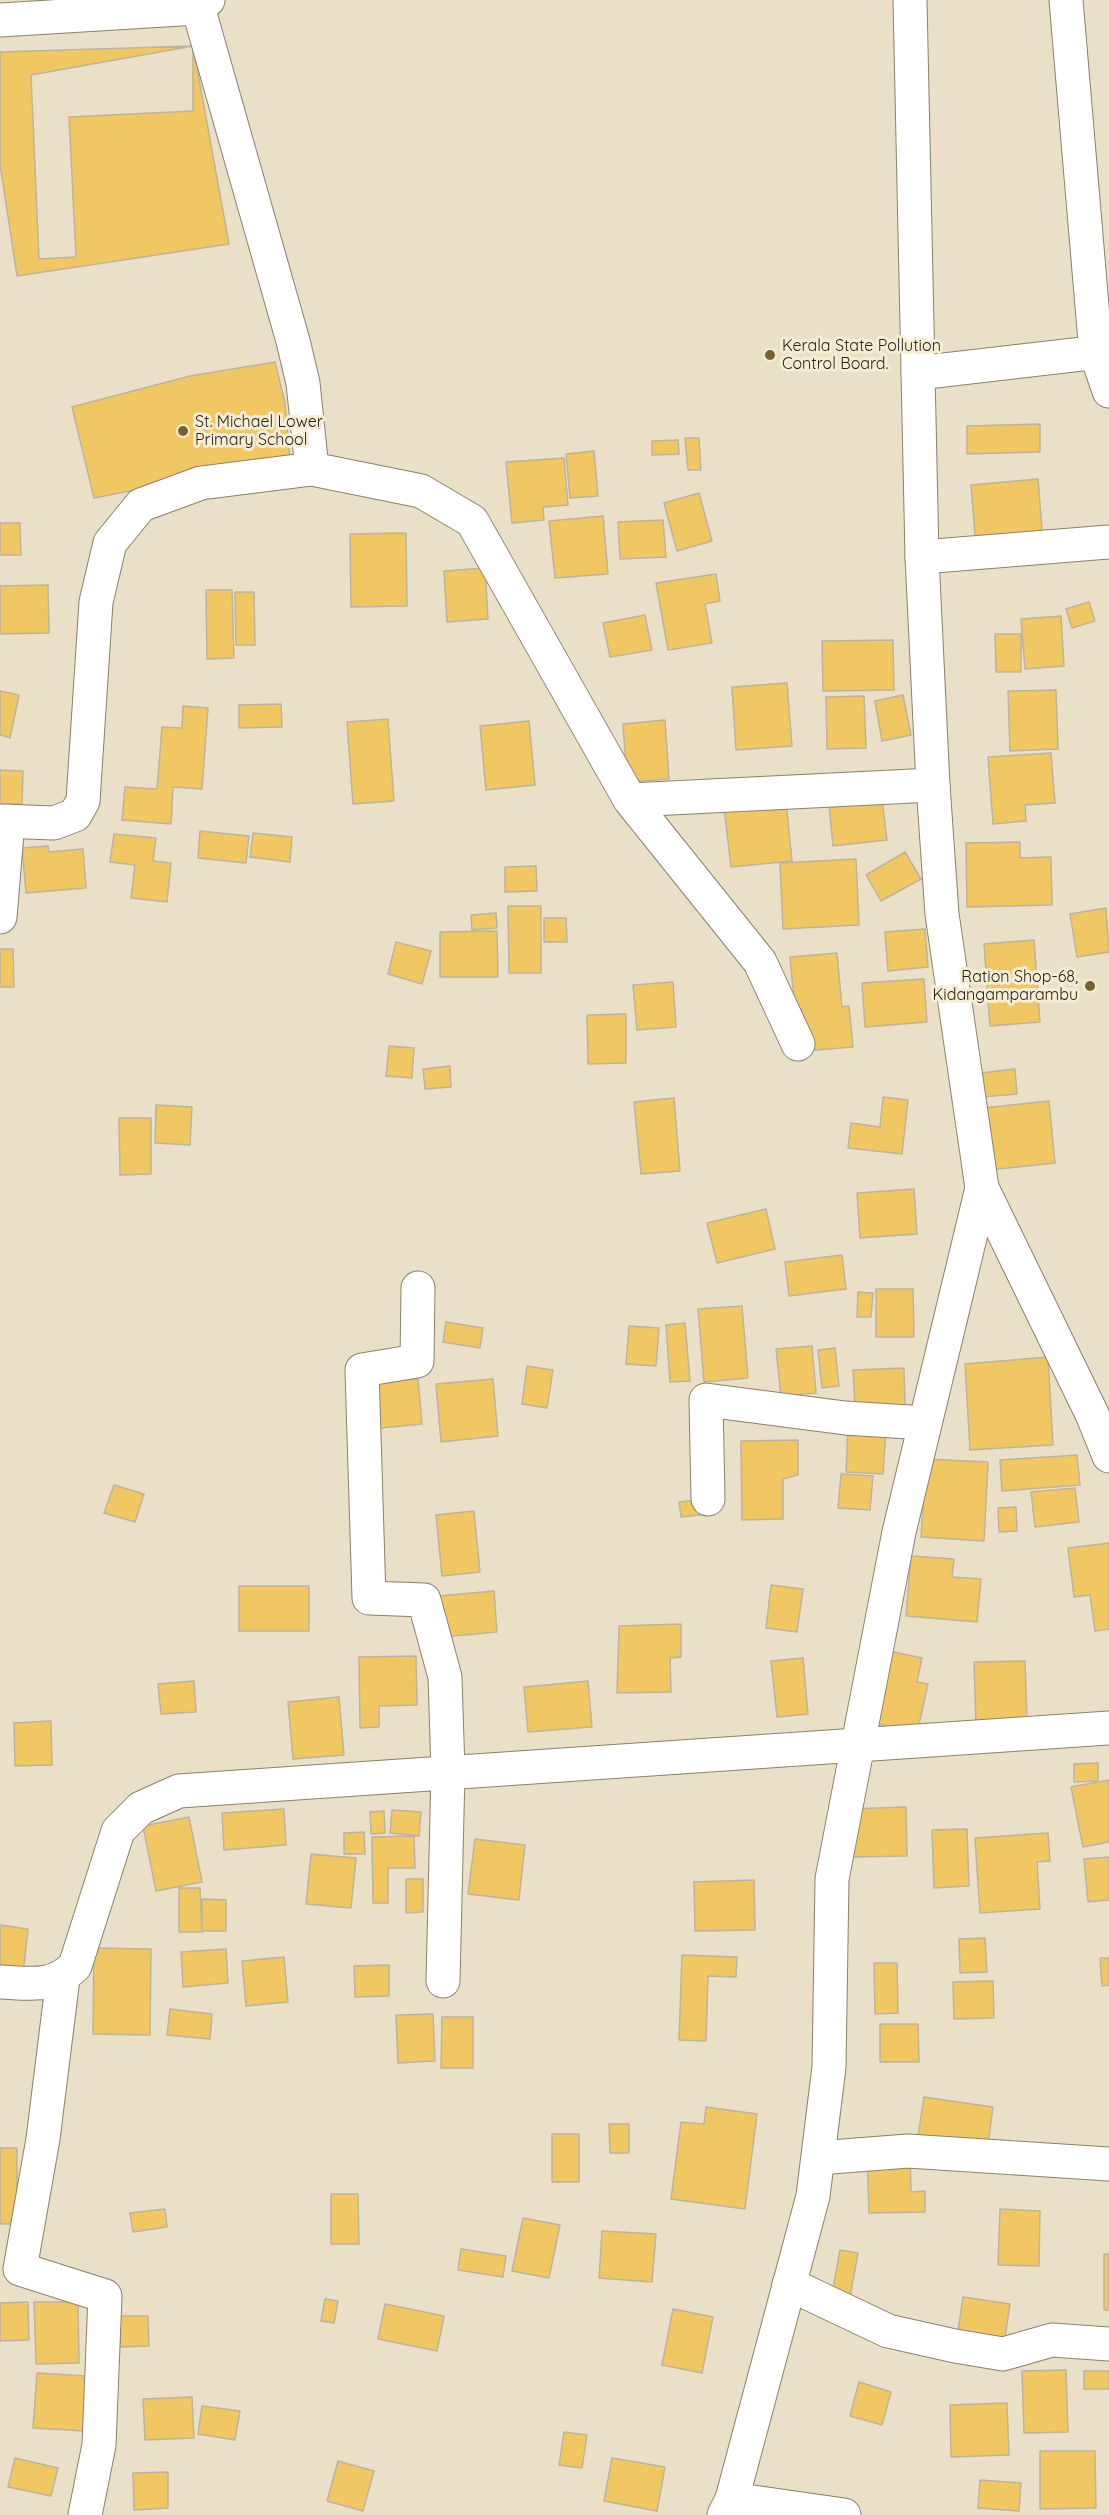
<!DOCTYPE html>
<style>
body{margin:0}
canvas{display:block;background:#eadfc7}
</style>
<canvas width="1109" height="2515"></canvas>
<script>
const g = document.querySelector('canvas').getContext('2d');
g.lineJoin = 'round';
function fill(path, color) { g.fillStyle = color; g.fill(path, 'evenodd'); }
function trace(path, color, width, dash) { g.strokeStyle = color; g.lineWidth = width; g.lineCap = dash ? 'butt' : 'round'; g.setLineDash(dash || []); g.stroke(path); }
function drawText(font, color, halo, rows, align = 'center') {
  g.font = font + ' Quicksand,sans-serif'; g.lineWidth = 6; g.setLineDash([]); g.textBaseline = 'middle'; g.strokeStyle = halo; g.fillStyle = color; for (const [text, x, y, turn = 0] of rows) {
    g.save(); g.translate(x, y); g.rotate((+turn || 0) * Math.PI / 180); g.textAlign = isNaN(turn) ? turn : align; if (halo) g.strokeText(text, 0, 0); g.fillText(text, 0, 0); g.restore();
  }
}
const building = new Path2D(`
 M193 46V111L69 117 76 257 39 259 31 75Z
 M193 46 229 244 17 276 0 164V52Z
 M275 362 285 403 290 460 94 498 72 407 190 376Z
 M1040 424V452L967 454V426Z
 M685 438H699L701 470H688Z
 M678 440 679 454 652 455V441Z
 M594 451 598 496 570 498 566 454Z
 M564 458 568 505 543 507 544 520 512 523 506 462Z
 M1038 479 1043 541 976 546 971 485Z
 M699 493 712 541 677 551 664 503Z
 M603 516 608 574 555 578 549 521Z
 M663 520 666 557 620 559 618 522Z
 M0 523H20L21 555H0Z
 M406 533 407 606 351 607 350 534Z
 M485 568 488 619 447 622 444 571Z
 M716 574 720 601 705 604 712 643 668 650 656 583Z
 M48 585 49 633 0 634V586Z
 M206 590H232L234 658 207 659Z
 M235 592H254L255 645H236Z
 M1089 602 1095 621 1072 628 1066 609Z
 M645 615 652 650 610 657 603 623Z
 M1061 616 1064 666 1025 669 1021 619Z
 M995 634H1021V672H996Z
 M893 640 894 690 823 691 822 641Z
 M787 683 792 746 736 750 732 687Z
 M1056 690 1058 749 1010 751 1008 691Z
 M0 691 19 695 10 738 0 735Z
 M903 695 911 735 882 741 875 701Z
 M864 696 866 748 827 749 826 697Z
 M281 704 282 727 239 728V705Z
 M183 706 208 708 202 789 173 787 171 824 122 820 125 787 157 789 162 727 182 728Z
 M388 719 394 801 353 804 347 722Z
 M665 720 669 779 627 782 623 724Z
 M529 721 535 785 486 790 480 726Z
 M1051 753 1055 803 1025 805 1026 821 993 824 988 757Z
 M0 770 23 771 22 804H0Z
 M785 792 792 861 731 867 723 799Z
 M882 799 887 840 833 846 829 805Z
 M200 831 249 836 246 863 198 858Z
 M253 833 292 837 290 862 250 857Z
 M114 834 156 838 153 861 171 863 167 902 131 898 135 865 110 862Z
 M1020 842V858L1051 857 1052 905 967 907 966 843Z
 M48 846 49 852 83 849 86 888 26 893 22 848Z
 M905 852 921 879 881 901 866 875Z
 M856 859 859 925 783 929 780 863Z
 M536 866 537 891 505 892V867Z
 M508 906H541V973H509Z
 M1106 908 1109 952 1077 957 1070 914Z
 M496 913 497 928 472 930 471 915Z
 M544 918H566L567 942H544Z
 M925 929 928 967 888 971 885 932Z
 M497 931 498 977H440V932Z
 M1034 940 1040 1022 990 1026 984 944Z
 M396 942 431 951 422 984 388 974Z
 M0 949H13L14 987H0Z
 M837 953 842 1007 849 1006 853 1047 806 1051 802 1009H795L790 957Z
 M924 979 927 1022 865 1027 862 983Z
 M673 982 676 1027 637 1030 633 985Z
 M626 1014V1063L588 1064 587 1015Z
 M389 1046 414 1048 412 1078 386 1076Z
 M450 1066 451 1087 425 1089 423 1069Z
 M1015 1069 1017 1094 982 1097 980 1073Z
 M883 1097 908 1100 902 1154 848 1148 851 1123 880 1127Z
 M674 1098 680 1171 641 1174 634 1102Z
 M1049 1101 1055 1163 989 1170 983 1108Z
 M156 1105 192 1107 190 1145 155 1143Z
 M119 1118H151V1174L120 1175Z
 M914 1189 917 1234 860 1238 857 1193Z
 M766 1209 775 1249 717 1263 707 1223Z
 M842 1255 846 1289 789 1296 785 1262Z
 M876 1289H913L914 1337H876Z
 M858 1292 873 1293 871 1317H857Z
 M742 1306 748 1378 704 1382 698 1309Z
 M446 1322 483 1328 480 1348 443 1342Z
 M685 1323 690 1381 670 1382 666 1325Z
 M629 1326 659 1328 656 1366 626 1364Z
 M812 1346 816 1393 781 1396 776 1349Z
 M835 1348 839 1386 822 1388 818 1350Z
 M1048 1357 1053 1445 970 1450 965 1364Z
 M527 1366 553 1370 547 1408 522 1404Z
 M904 1368 905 1405 855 1407 853 1370Z
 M418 1379 422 1424 371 1429 367 1384Z
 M493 1379 498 1436 441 1442 436 1384Z
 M848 1427 886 1430 883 1474 846 1472Z
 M798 1440V1475L783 1479V1519L742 1520 741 1441Z
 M1077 1455 1080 1485 1002 1491 1000 1460Z
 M926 1459 988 1462 984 1541 921 1537Z
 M841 1474 873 1476 870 1510 838 1508Z
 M114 1485 144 1494 135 1522 104 1513Z
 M1075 1488 1079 1522 1035 1527 1031 1492Z
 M707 1499 708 1514 681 1517 679 1502Z
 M1016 1507 1017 1531 999 1532 998 1508Z
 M474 1511 480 1572 442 1576 436 1515Z
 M1109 1543V1629L1095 1631 1090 1595 1074 1597 1068 1548Z
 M911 1556 954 1559 952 1577 981 1579 977 1622 906 1616Z
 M771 1585 803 1589 797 1632 766 1628Z
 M239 1586H309V1631H239Z
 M494 1591 497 1632 442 1637 439 1596Z
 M681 1624V1657L670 1658 671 1692 617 1693 619 1626Z
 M889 1651 922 1658 917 1682 928 1684 917 1733 873 1723Z
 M416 1656 417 1705 379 1706V1727L360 1728 359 1657Z
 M803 1658 808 1714 777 1717 771 1661Z
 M1025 1661 1027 1721 976 1722 974 1662Z
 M194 1681 196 1712 161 1714 158 1684Z
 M588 1681 592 1727 528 1732 524 1687Z
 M339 1697 344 1755 293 1759 288 1702Z
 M51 1721 52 1765 15 1766 14 1723Z
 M1098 1763V1781L1074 1782V1764Z
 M1109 1780V1842L1083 1847 1071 1787Z
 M906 1807 907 1856 849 1857 848 1809Z
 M284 1809 286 1845 224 1850 222 1813Z
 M392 1810 421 1812 419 1836 390 1833Z
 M384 1811 385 1833 371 1834 370 1812Z
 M189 1817 202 1882 156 1891 143 1826Z
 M967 1829 969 1886 934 1888 932 1830Z
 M364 1832 365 1854H344V1833Z
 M1048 1833 1050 1861 1037 1862 1040 1909 980 1913 975 1838Z
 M414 1836 415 1868H388V1903H373L372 1837Z
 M475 1839 525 1845 519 1900 468 1894Z
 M311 1854 356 1858 351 1908 306 1904Z
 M1109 1857V1900L1088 1902 1084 1859Z
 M406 1879H423V1912L406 1913Z
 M754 1880 755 1930 695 1931 694 1882Z
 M179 1888H200L202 1932H179Z
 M202 1899 226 1900V1931H202Z
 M0 1925 28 1929 23 1974 0 1971Z
 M985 1938 987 1972 960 1973 959 1939Z
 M94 1948 151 1949 150 2035 93 2034Z
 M226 1949 228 1983 183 1987 181 1952Z
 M682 1955 737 1957 736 1977 708 1976 706 2041 679 2040Z
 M284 1957 288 2002 246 2006 242 1961Z
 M1100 1958H1109V1985L1102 1986Z
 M874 1963H897L898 2013 875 2014Z
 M389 1965V1996L355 1997 354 1966Z
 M993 1981 994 2018 954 2019 953 1982Z
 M170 2009 212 2014 210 2039 167 2035Z
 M433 2014 435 2061 398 2063 396 2015Z
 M442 2017H473V2068H441Z
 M880 2024H918L919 2062H880Z
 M924 2097 993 2107 987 2152 917 2142Z
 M706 2107 757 2114 745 2209 671 2199 681 2122 704 2124Z
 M609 2124H629V2153H610Z
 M552 2134H579V2182H552Z
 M0 2148H17V2224H0Z
 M910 2153 911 2192 925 2191V2212L869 2213 867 2154Z
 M331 2194H358L359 2244H331Z
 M165 2209 167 2227 133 2232 130 2213Z
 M1000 2209 1040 2211 1039 2266 998 2265Z
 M523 2218 560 2225 549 2278 512 2271Z
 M602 2231 656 2234 652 2282 599 2278Z
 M461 2249 506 2256 503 2277 458 2270Z
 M840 2250 858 2253 850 2297 832 2294Z
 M1104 2254H1109V2310H1104Z
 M963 2297 1010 2304 1003 2351 956 2345Z
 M325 2299 338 2301 334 2323 321 2321Z
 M28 2302 29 2340 0 2341V2303Z
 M34 2302H78L79 2363 36 2364Z
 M385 2304 444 2316 437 2351 378 2339Z
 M673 2309 713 2317 702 2373 662 2365Z
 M120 2316H148L149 2346 120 2347Z
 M1066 2370 1068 2432 1024 2433 1022 2371Z
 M1084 2371H1109V2389H1084Z
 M37 2373 87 2376 84 2431 33 2428Z
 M859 2382 891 2392 882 2425 850 2416Z
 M192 2397 194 2438 145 2440 143 2399Z
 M1007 2403 1009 2455 951 2457 950 2405Z
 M202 2406 240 2411 235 2440 198 2434Z
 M564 2432 587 2435 582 2468 559 2465Z
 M1040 2451H1095L1096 2508 1040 2509Z
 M15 2458 58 2468 51 2496 8 2487Z
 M612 2458 665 2467 657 2511 604 2501Z
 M338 2461 374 2471 363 2511 327 2501Z
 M168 2472V2508L134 2510 133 2473Z
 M980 2480 1021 2483 1019 2511 978 2508Z`);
const minor = new Path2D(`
 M196 0 293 341 303 383 312 469
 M1066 0 1096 353 1109 391
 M918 373 1109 351
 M922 557 1109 542
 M630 800 933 785
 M0 821 54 823 75 815 83 801 96 602 110 543 141 505 201 483 312 469 421 491 472 521 630 800 760 962 798 1044
 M0 917 8 821
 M982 1188 1092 1414 1109 1456
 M418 1288 417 1361 362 1370 369 1598 424 1600 445 1677 448 1772 443 1981
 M708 1499 706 1400 845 1418 925 1423
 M63 1978 43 2139 20 2269 105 2296 99 2445 85 2515
 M0 1982C30 1983 52 1989 75 1966L118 1831 141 1808 179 1791 1109 1728
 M818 2158 908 2151 1109 2164
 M789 2284 888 2331 955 2346 1003 2354 1052 2340 1109 2344
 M732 2499 844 2515`);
const secondary = new Path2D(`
 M0 20 197 8 208 0
 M724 2515 732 2499 813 2196 829 2067 832 1879 899 1532 982 1188 942 914 933 785 922 557 910 0`);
const markers = [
 [770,355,6,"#766231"],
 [183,431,6,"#766231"],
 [1090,986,6,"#766231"]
];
const poiNames = [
 ["Kerala State Pollution",782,346],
 ["Control Board.",782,364],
 ["St. Michael Lower",195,422],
 ["Primary School",195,440],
 ["Ration Shop-68,",1078,977,"right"],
 ["Kidangamparambu",1078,995,"right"]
];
fill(building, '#f0c763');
trace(building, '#beb49d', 1.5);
trace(minor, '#8b816b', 35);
trace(secondary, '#8b816b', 35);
trace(minor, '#fff', 33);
trace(secondary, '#fff', 33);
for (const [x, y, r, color] of markers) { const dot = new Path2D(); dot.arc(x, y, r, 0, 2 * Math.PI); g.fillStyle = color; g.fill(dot); trace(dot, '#f7edd4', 2); }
drawText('16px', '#27241a', '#f7edd4', poiNames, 'left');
</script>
